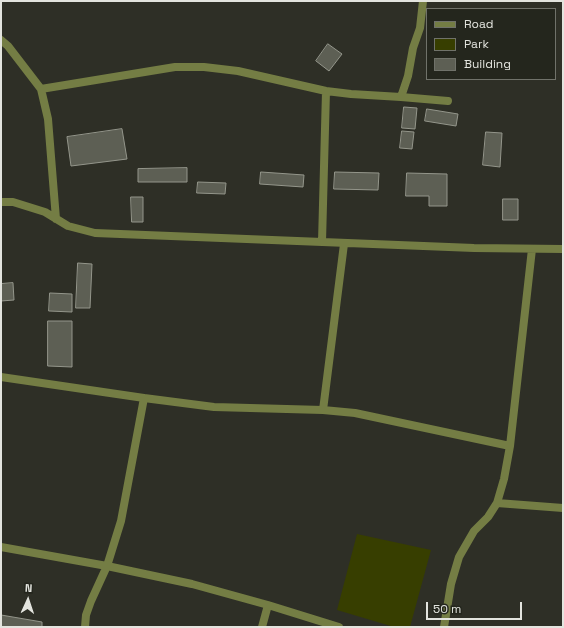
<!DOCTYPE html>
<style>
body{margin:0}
#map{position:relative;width:564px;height:628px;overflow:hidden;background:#2e2f26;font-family:"Space Grotesk",sans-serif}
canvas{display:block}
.frame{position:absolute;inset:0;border:2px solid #e3e4de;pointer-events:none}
.legend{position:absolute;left:426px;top:8px;width:130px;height:72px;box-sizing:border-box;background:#24261d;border:1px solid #70726a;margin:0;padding:5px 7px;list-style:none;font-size:12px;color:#e3e4de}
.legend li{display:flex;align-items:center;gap:8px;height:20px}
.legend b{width:20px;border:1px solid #70726a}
.north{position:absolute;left:8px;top:580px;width:40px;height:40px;-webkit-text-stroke:3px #24261d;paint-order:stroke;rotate:3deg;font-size:11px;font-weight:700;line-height:16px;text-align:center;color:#e3e4de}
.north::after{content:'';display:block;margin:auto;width:14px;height:18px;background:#e3e4de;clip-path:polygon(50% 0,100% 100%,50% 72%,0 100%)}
.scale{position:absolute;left:426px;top:602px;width:96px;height:18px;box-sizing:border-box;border:2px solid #e3e4de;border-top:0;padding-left:5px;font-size:12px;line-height:14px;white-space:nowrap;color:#e3e4de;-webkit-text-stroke:3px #24261d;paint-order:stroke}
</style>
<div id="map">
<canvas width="564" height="628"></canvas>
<div class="frame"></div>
<ul class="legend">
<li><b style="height:5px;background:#747d44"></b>Road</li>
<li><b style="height:11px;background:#373e00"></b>Park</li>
<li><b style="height:11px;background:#5d5f54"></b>Building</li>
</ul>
<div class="north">N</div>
<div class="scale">50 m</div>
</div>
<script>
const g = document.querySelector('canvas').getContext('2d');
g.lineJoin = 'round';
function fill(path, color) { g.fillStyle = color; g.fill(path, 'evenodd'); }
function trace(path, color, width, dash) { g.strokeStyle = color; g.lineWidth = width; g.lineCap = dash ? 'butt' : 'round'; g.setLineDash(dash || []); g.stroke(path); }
const green = new Path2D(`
 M357 534 431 550 410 627H394L337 610Z`);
const building = new Path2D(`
 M328 44 342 54 329 71 316 61Z
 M404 107 417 108 415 129 402 128Z
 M427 109 458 114 456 126 425 121Z
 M122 129 127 159 71 166 67 137Z
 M402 131 414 132 412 149 400 148Z
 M486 132 502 133 500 167 483 165Z
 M187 168V182H138V169Z
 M261 172 304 175 303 187 260 184Z
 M335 172 379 173 378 190 334 189Z
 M407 173 447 174V206H429V196H406Z
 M198 182 226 183 225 194 197 193Z
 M131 197H143V222H132Z
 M503 199H518V220H503Z
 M78 263 92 264 90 308H76Z
 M13 283 14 300 1 301V284Z
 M50 293 72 294V312L49 311Z
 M48 321H72V367L48 366Z
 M1 615 42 622V627H1Z`);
const street = new Path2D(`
 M1 40 8 46 41 89 175 67H204L238 71 326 91 351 94 401 97 448 101
 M41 89 48 119 56 219
 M401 97 408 76 413 48 420 28 423 1
 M1 202H13L45 212 68 226 95 233 474 248 563 249
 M322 242 326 91
 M1 377 144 398 214 407 323 410 355 413 510 446
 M323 410 344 244
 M497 503 504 479 510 446 532 249
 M1 547 107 566 192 584 268 605 339 627
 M85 627 86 615 91 601 107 566 121 521 144 398
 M262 627 268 605
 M444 627 451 584 459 557 474 531 488 517 497 503 563 508`);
fill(green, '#373e00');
fill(building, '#5d5f54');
trace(building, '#94968b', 1);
trace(street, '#747d44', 8);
</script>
